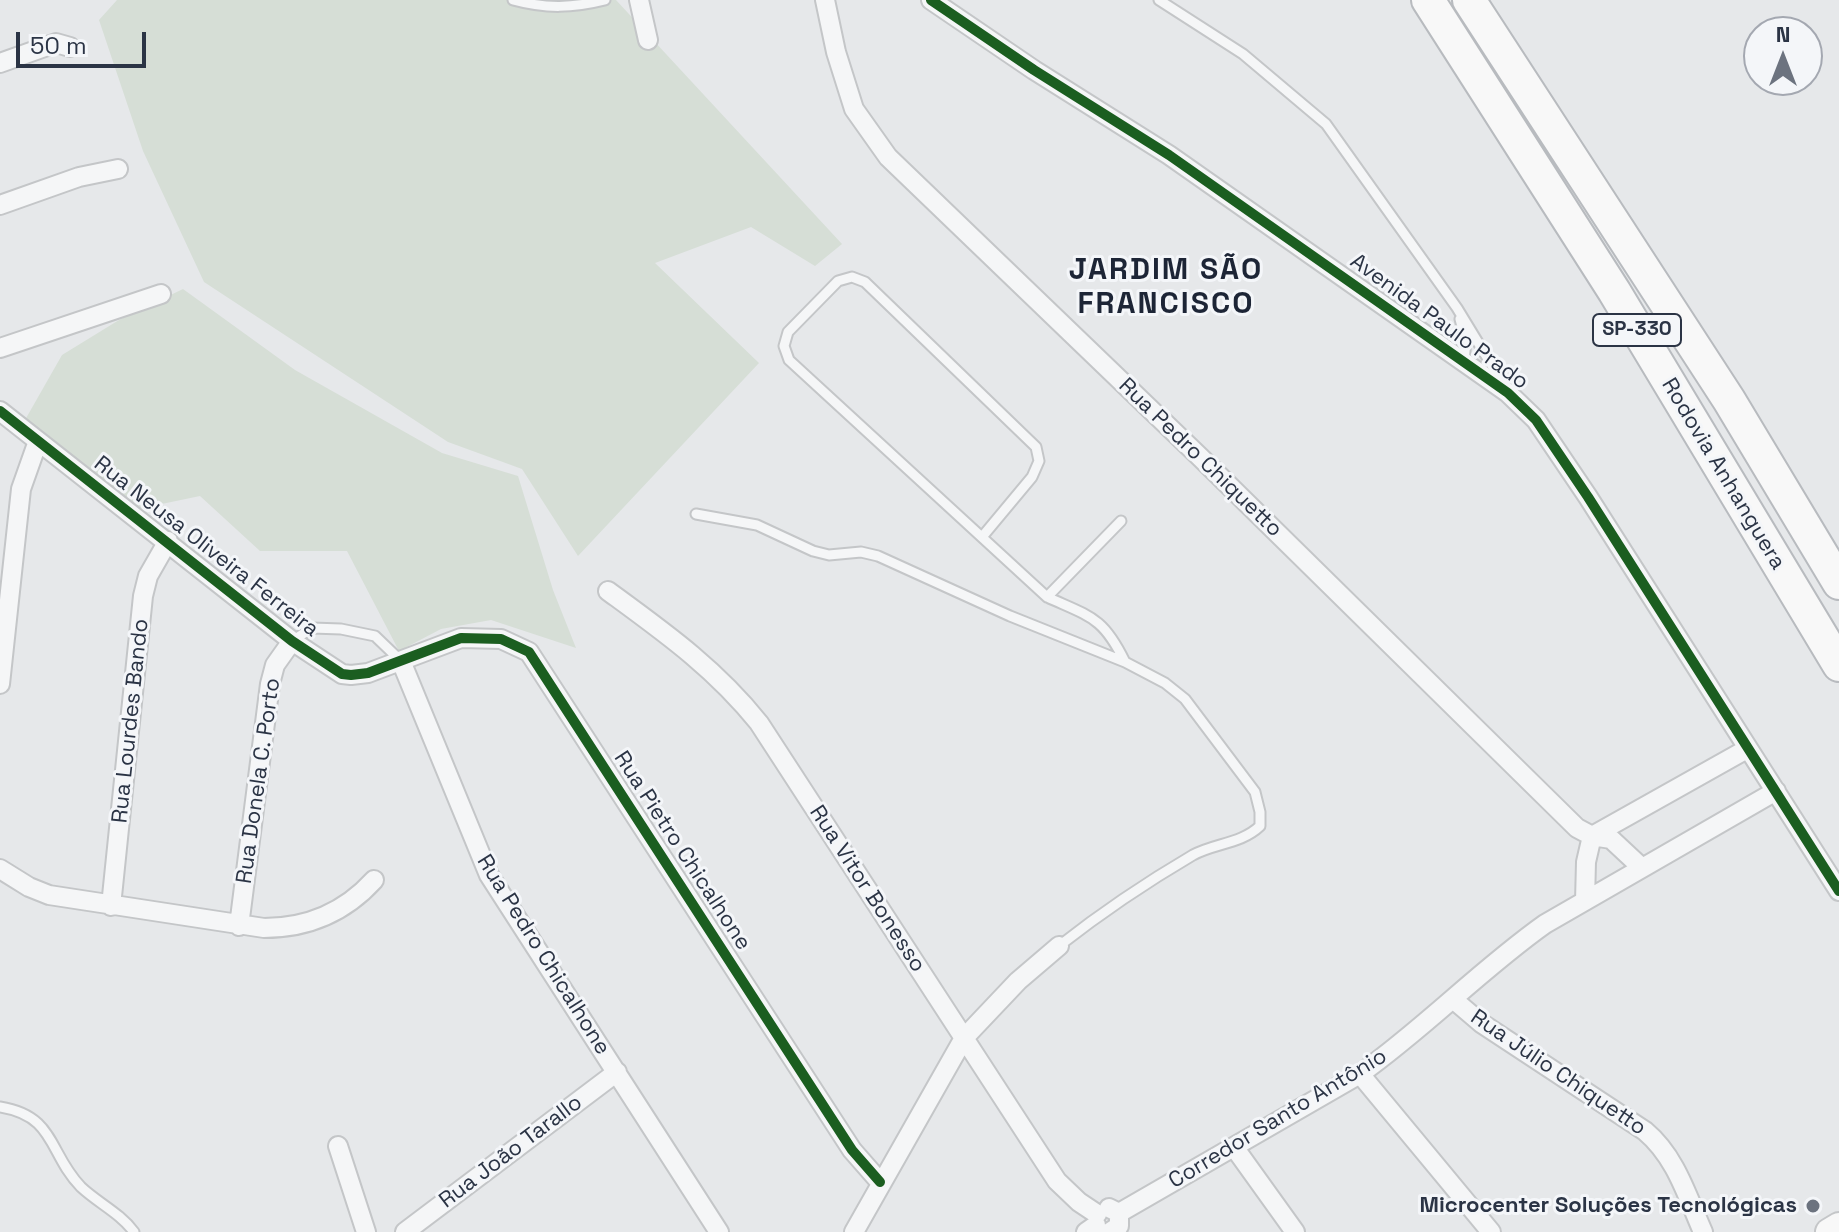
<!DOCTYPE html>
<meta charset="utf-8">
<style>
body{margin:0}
#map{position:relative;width:1839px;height:1232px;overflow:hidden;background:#e6e8ea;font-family:"Space Grotesk",sans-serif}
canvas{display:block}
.north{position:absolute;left:1743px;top:16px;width:80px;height:80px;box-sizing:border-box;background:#f4f6f9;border:2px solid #a4a8b1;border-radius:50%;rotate:0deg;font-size:22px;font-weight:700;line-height:32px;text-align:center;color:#2b3445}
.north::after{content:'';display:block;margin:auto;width:28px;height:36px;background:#6c737f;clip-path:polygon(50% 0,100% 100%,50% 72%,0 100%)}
.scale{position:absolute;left:16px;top:32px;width:130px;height:36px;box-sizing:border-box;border:4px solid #2b3445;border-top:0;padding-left:10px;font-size:24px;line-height:28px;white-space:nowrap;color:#2b3445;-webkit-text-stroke:6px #f4f6f9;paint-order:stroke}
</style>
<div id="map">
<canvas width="1839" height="1232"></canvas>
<div class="north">N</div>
<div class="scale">50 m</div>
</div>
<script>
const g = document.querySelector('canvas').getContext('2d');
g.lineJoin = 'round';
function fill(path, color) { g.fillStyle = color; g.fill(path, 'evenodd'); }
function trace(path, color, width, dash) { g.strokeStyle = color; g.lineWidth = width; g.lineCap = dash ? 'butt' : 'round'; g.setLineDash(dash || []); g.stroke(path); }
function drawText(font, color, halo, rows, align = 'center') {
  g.font = font + ' "Space Grotesk",sans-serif'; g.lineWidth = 6; g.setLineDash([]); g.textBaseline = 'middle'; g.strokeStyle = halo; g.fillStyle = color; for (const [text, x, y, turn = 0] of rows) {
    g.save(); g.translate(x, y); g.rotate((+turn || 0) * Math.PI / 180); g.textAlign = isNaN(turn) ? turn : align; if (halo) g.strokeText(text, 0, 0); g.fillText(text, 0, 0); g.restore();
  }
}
const green = new Path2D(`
 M117 0H616L842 244 815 266 751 227 655 263 759 363 578 556 522 469 448 442 204 282 143 151 99 20Z
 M183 289 295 370 442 453 518 476 553 590 576 648 491 620 441 629 399 651 347 551H260L200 496 128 511 25 420 62 355 119 320Z`);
const lane = new Path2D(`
 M513 0C546 9 573 8 605 0
 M1159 0 1243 54 1326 124 1457 308 1502 382
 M1460 319 1466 341 1464 361
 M696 514 757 525 813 551 829 555 861 552 878 556 1010 616 1125 662 1165 683 1185 699 1255 792 1260 812V826C1241 844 1215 843 1193 855 1147 882 1101 913 1059 946
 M982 537 1032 477 1039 461 1036 447 865 282 852 277 838 281 788 332 784 346 789 360 1047 597C1091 617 1103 617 1125 662
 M1047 597 1121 521
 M292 641 312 628 341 629 375 636 401 661
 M0 1107C56 1116 48 1153 81 1187 98 1203 120 1213 134 1232`);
const street = new Path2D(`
 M639 0 648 40
 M825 0 836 52 854 109 888 157 1200 457 1577 828 1592 836 1611 839 1641 867
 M931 0 1034 70 1169 155 1508 393 1536 420 1588 497 1839 891
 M0 63 56 43 70 47
 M0 205 79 177 118 169
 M0 348 161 294
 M0 411 292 641 342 674 351 675 368 673 461 638 501 639 529 652 852 1150 880 1182
 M608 591C664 632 715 668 759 723L1057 1181 1079 1202 1097 1214
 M401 661 489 875 719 1232
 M0 684 21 489 38 441
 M0 869 29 887 49 895 264 928C308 928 344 913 374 880
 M1585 901 1586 862 1592 836 1747 749
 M111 906 143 596 148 576 168 541
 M239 926 270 684 275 665 292 641
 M1454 1000 1481 1023 1645 1131C1676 1157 1687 1196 1703 1232
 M1360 1074 1491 1232
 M338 1146 366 1232
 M1234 1147 1295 1232
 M1109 1208 1119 1213V1226L1110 1232
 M1119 1213 1360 1074C1425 1028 1480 970 1545 924L1776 791
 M405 1232 617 1072
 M854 1232 964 1038 1018 981 1059 946
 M1086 1232 1096 1225`);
const secondary = new Path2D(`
 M1829 1232 1839 1226`);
const highway = new Path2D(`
 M1428 0 1614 291 1839 665
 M1469 0 1729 400 1839 583`);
const cycleway = new Path2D(`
 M931 0 1034 70 1169 155 1508 393 1536 420 1588 497 1839 891
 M0 411 292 641 342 674 351 675 368 673 461 638 501 639 529 652 852 1150 880 1182`);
const markers = [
 [1813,1206,8,"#6c737f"]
];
const shields = [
 [1637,330,88]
];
const shieldNames = [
 ["SP-330",1637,330]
];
const streetNames = [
 ["Avenida Paulo Prado",1439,322,36],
 ["Rua Pedro Chiquetto",1200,458,44],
 ["Rodovia Anhanguera",1723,474,59],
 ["Rua Neusa Oliveira Ferreira",206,547,38],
 ["Rua Lourdes Bando",131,721,-84],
 ["Rua Donela C. Porto",259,781,-82],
 ["Rua Pietro Chicalhone",682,851,57],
 ["Rua Vitor Bonesso",867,889,57],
 ["Rua Pedro Chicalhone",543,955,58],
 ["Rua Júlio Chiquetto",1558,1073,34],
 ["Corredor Santo Antônio",1278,1119,-31],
 ["Rua João Tarallo",511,1152,-37]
];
const poiNames = [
 ["Microcenter Soluções Tecnológicas",1797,1206]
];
const districtNames = [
 ["JARDIM SÃO",1166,271],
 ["FRANCISCO",1166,305]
];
fill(green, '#d6ded6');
trace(lane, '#c4c6c8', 13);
trace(street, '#c4c6c8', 22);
trace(secondary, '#c4c6c8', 30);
trace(highway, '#b8bbbf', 36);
trace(lane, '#f5f6f7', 9);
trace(street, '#f5f6f7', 18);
trace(secondary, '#f8f8f8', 26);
trace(highway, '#f8f8f8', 32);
trace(cycleway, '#1b5e20', 10);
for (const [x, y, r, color] of markers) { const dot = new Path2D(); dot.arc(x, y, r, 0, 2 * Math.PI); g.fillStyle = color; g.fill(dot); trace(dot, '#f4f6f9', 3); }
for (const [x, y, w] of shields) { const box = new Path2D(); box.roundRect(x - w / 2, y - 16, w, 32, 6); g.fillStyle = '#f4f6f9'; g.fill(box); trace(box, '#2b3445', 2); }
drawText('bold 20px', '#2b3445', null, shieldNames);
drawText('22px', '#2b3445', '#f4f6f9', streetNames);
drawText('bold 22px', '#2b3445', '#f4f6f9', poiNames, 'right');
g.letterSpacing = '2px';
drawText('bold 30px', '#1d2536', '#f4f6f9', districtNames);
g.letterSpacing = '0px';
</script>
